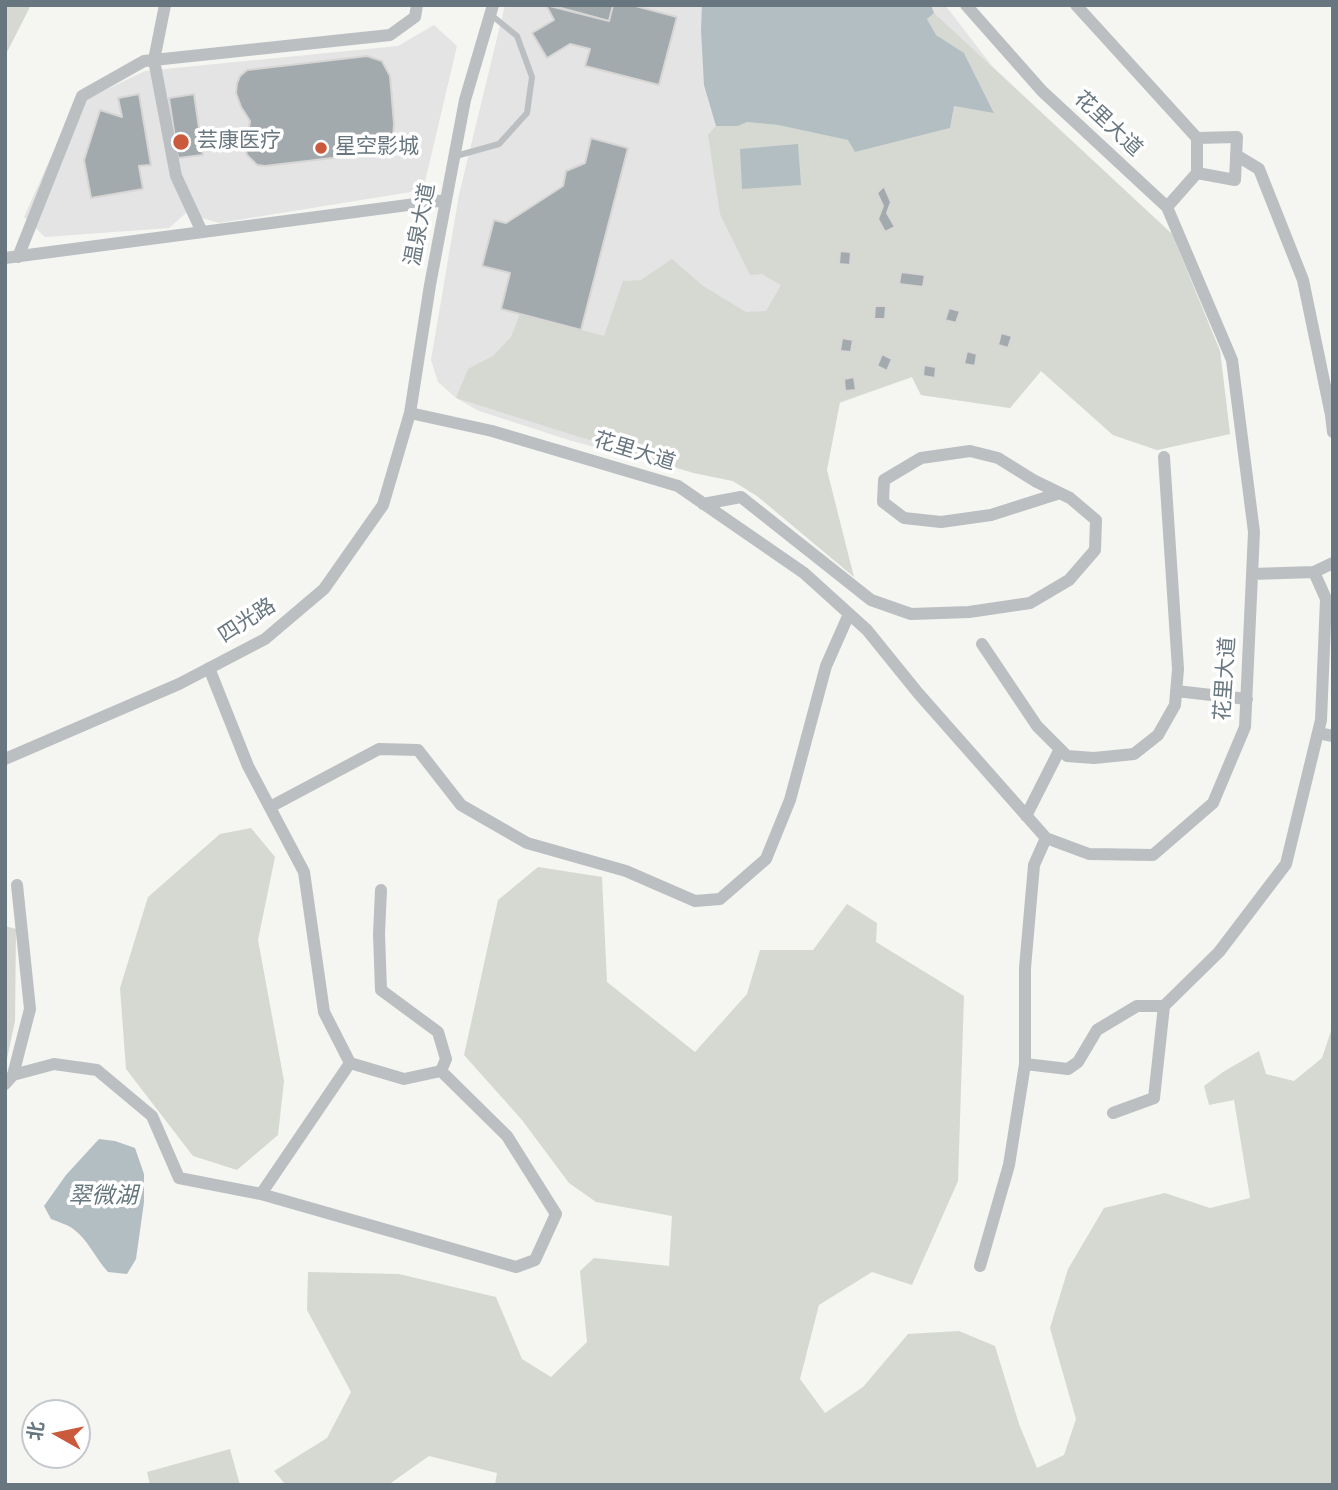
<!DOCTYPE html>
<meta charset="utf-8">
<style>
body{margin:0}
#map{position:relative;width:1338px;height:1490px;overflow:hidden;background:#f5f5f2;font-family:"Source Sans 3","Noto Sans SC",sans-serif}
canvas{display:block}
.frame{position:absolute;inset:0;border:7px solid #68767f;pointer-events:none}
.north{position:absolute;left:21px;top:1399px;width:70px;height:70px;box-sizing:border-box;background:#fff;border:2px solid #c3c8cc;border-radius:50%;rotate:279deg;font-size:19px;font-weight:700;line-height:28px;text-align:center;color:#68767f}
.north::after{content:'';display:block;margin:auto;width:24px;height:32px;background:#cb593c;clip-path:polygon(50% 0,100% 100%,50% 72%,0 100%)}
</style>
<div id="map">
<canvas width="1338" height="1490"></canvas>
<div class="frame"></div>
<div class="north">北</div>
</div>
<script>
const g = document.querySelector('canvas').getContext('2d');
g.lineJoin = 'round';
function fill(path, color) { g.fillStyle = color; g.fill(path, 'evenodd'); }
function trace(path, color, width, dash) { g.strokeStyle = color; g.lineWidth = width; g.lineCap = dash ? 'butt' : 'round'; g.setLineDash(dash || []); g.stroke(path); }
function drawText(font, color, halo, rows, align = 'center') {
  g.font = font + ' "Source Sans 3","Noto Sans SC",sans-serif'; g.lineWidth = 7; g.setLineDash([]); g.textBaseline = 'middle'; g.strokeStyle = halo; g.fillStyle = color; for (const [text, x, y, turn = 0] of rows) {
    g.save(); g.translate(x, y); g.rotate((+turn || 0) * Math.PI / 180); g.textAlign = isNaN(turn) ? turn : align; if (halo) g.strokeText(text, 0, 0); g.fillText(text, 0, 0); g.restore();
  }
}
const built = new Path2D(`
 M505 5H945L992 66 1172 234 1220 351 1230 434 1157 450 1113 435 1041 371 1010 408 921 395 912 377 840 403 757 496 733 481 694 473 572 441 479 411 456 398 438 382 431 360 459 195Z
 M434 25 457 46 423 190 219 223 186 213 169 228 45 237 24 217 74 105 145 71 398 46Z`);
const green = new Path2D(`
 M5 5H31L5 56Z
 M934 13 1172 234 1220 351 1230 434 1157 450 1113 435 1041 371 1010 408 921 395 912 377 840 402 827 470 854 577 757 496 733 481 694 473 456 398 468 369 493 356 511 337 520 314 604 336 623 281 641 280 672 259 703 286 746 312 766 311 781 285 762 274 750 275 720 214 708 135 716 126H738L747 122 778 125 849 140 855 152 950 128 954 106 994 112 964 53 936 35 927 19Z
 M251 828 275 857 258 940 284 1081 278 1135 237 1170 193 1156 126 1069 120 988 148 897 220 834Z
 M538 867 602 877 607 982 695 1052 747 994 760 950H813L847 904 877 923 876 942 964 996 958 1181 912 1285 872 1272 819 1305 800 1379 825 1413 863 1387 908 1334 959 1331 995 1346 1019 1424 1037 1468 1064 1455 1076 1419 1050 1328 1068 1269 1104 1208 1165 1193 1210 1208 1250 1198 1234 1100 1209 1105 1204 1086 1223 1072 1259 1051 1266 1074 1294 1081 1322 1058 1333 1025V1485H495L497 1473 429 1456 388 1485H286L274 1471 327 1438 351 1392 307 1310 308 1272 399 1274 496 1297 522 1359 551 1377 587 1342 580 1271 594 1258 669 1266 672 1216 596 1202 569 1183 522 1120 464 1055 498 900Z
 M5 926 16 929 15 1021 5 1068Z
 M230 1449 240 1485H150L147 1472Z`);
const water = new Path2D(`
 M702 5H931L934 13 927 19 936 35 964 53 994 113 954 106 950 128 855 152 848 140 778 125 747 122 738 126H716L704 85 701 30Z
 M798 144 801 185 742 189 740 149Z
 M99 1139 115 1141 135 1148 144 1174V1202L136 1259 127 1274 108 1272C95 1258 88 1239 72 1228 66 1224 58 1222 51 1219L44 1206 66 1175Z`);
const building = new Path2D(`
 M546 5 609 21 613 5H632L677 17 659 85 585 66 590 49 570 44 547 58 532 33 554 20Z
 M550 5H613L609 21Z
 M367 56 382 61 390 76 394 124 393 138 382 146 366 154 265 166 257 165 247 155 244 144 248 136 250 121 241 107 236 93 237 83 240 76 247 70Z
 M139 94 151 165 139 166 143 189 91 198 84 160 100 110 122 117 118 98Z
 M194 94 203 155 178 158 169 98Z
 M591 138 628 148 581 330 501 309 510 273 482 266 494 220 506 223 563 186 566 171 585 163Z
 M884 186 891 202 887 213 895 227 885 232 878 219 883 206 877 193Z
 M840 251 851 252 850 265 839 264Z
 M901 272 925 275 923 287 899 284Z
 M875 306H886L885 319H874Z
 M949 308 960 311 956 323 945 320Z
 M1001 333 1012 336 1008 348 998 345Z
 M842 338 853 340 851 352 840 351Z
 M967 351 977 354 975 366 964 364Z
 M882 354 892 359 887 371 877 366Z
 M924 365 936 367 935 378 923 376Z
 M854 377 856 390 845 391 844 379Z`);
const service = new Path2D(`
 M456 156 499 144 527 113 532 77 517 36 490 14`);
const minor = new Path2D(`
 M165 5 154 60 176 176 202 232
 M1076 5 1197 138V173L1235 180 1237 137 1197 138
 M1236 155 1259 169 1303 280 1331 415 1333 432
 M1167 207 1197 173
 M18 257 82 96 144 61 390 35 415 17 417 5
 M5 258 446 200
 M410 413 492 431 678 486 804 573 867 630 918 693 1046 838 1089 854 1153 855 1213 803 1245 727 1254 532 1232 360 1167 207 1042 91 966 5
 M703 504 741 497 871 600 911 614 969 612 1030 603 1069 580 1095 550 1096 520 1070 498 1035 481 998 458 970 451 921 458 884 480 883 502 904 518 941 522 991 515 1060 493
 M1252 574 1314 572 1333 563
 M982 644 1037 726 1067 756 1094 758 1134 754 1158 735 1175 705 1178 669 1164 457
 M209 668 248 766 304 872 324 1012 350 1063 261 1194
 M1176 691 1247 699
 M1318 733 1333 736
 M5 759 179 684 265 639 324 589 383 505 410 413 430 285 465 100 493 5
 M270 807 379 749 418 750 461 805 527 843 626 871 695 901 720 899 766 859 790 800 826 666 849 614
 M1026 816 1060 749
 M350 1063 404 1079 441 1071 446 1059 438 1032 381 990 379 934 381 890
 M1025 1064 1068 1069 1078 1062 1097 1030 1137 1006H1164L1219 952 1286 864 1321 720 1326 599 1314 572
 M13 1075 54 1064 97 1070 152 1116 179 1178 261 1194 516 1267 535 1260 556 1214 507 1136 441 1071
 M5 1084 13 1075 30 1009 17 885
 M1113 1113 1154 1098 1164 1006
 M980 1266 1009 1165 1025 1064V968L1034 865 1046 838`);
const markers = [
 [181,142,9,"#cb593c"],
 [321,148,7,"#cb593c"]
];
const streetNames = [
 ["花里大道",1107,125,43],
 ["温泉大道",422,225,-79],
 ["花里大道",634,453,17],
 ["四光路",248,622,-33],
 ["花里大道",1227,679,-86]
];
const poiNames = [
 ["芸康医疗",197,142],
 ["星空影城",335,148]
];
const waterNames = [
 ["翠微湖",103,1198]
];
fill(built, '#e3e4e3');
fill(green, '#d5d9d2');
fill(water, '#b3bec2');
fill(building, '#a3aaae');
trace(building, '#d7d6d5', 2);
trace(service, '#bbbfc2', 6);
trace(minor, '#bbbfc2', 12);
for (const [x, y, r, color] of markers) { const dot = new Path2D(); dot.arc(x, y, r, 0, 2 * Math.PI); g.fillStyle = color; g.fill(dot); trace(dot, '#fff', 2.5); }
drawText('21px', '#68767f', '#fff', streetNames);
drawText('21px', '#68767f', '#fff', poiNames, 'left');
drawText('italic 23px', '#64767c', '#fff', waterNames);
</script>
